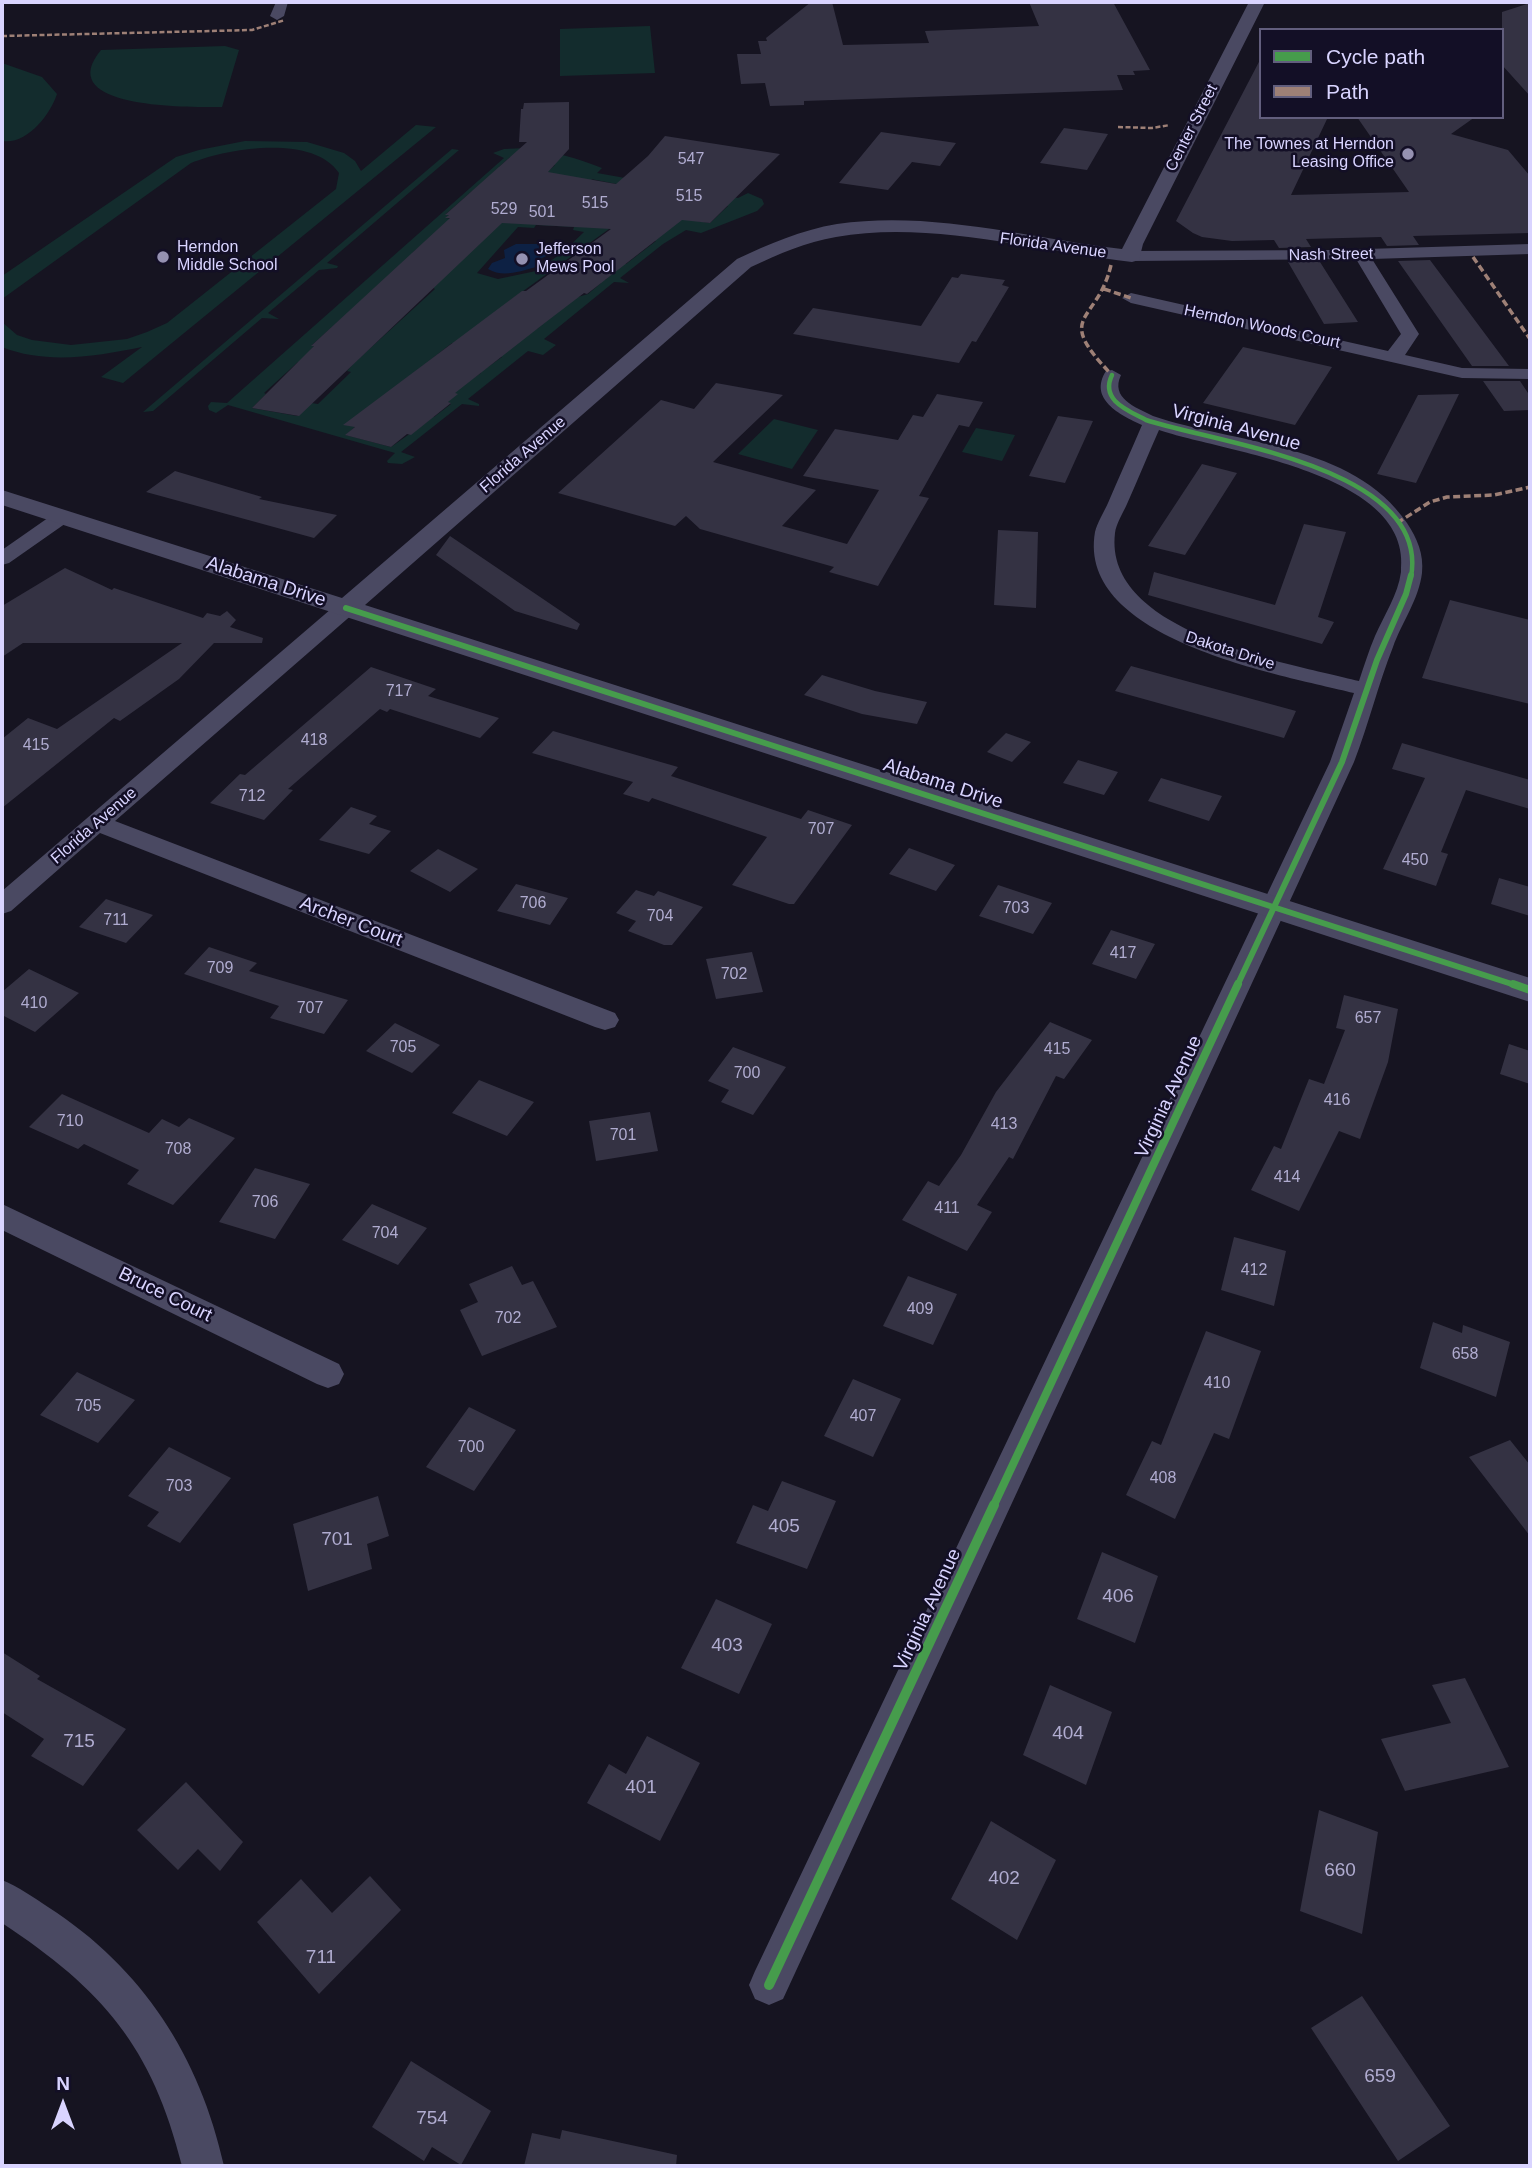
<!DOCTYPE html>
<style>
body{margin:0}
#map{position:relative;width:1532px;height:2168px;overflow:hidden;background:#161421;font-family:Arial,sans-serif}
canvas{display:block}
.frame{position:absolute;inset:0;border:4px solid #d9d4ff;pointer-events:none}
.legend{position:absolute;left:1259px;top:28px;width:245px;height:91px;box-sizing:border-box;background:#130f26;border:2px solid #625e7d;margin:0;padding:9px 12px;list-style:none;font-size:21px;color:#d9d4ff}
.legend li{display:flex;align-items:center;gap:14px;height:35px}
.legend b{width:35px;border:2px solid #625e7d}
.north{position:absolute;left:28px;top:2070px;width:70px;height:70px;-webkit-text-stroke:5px #130f26;paint-order:stroke;rotate:0deg;font-size:19px;font-weight:700;line-height:28px;text-align:center;color:#d9d4ff}
.north::after{content:'';display:block;margin:auto;width:24px;height:32px;background:#d9d4ff;clip-path:polygon(50% 0,100% 100%,50% 72%,0 100%)}
</style>
<div id="map">
<canvas width="1532" height="2168"></canvas>
<div class="frame"></div>
<ul class="legend">
<li><b style="height:9px;background:#469c4c"></b>Cycle path</li>
<li><b style="height:9px;background:#9e8076"></b>Path</li>
</ul>
<div class="north">N</div>
</div>
<script>
const g = document.querySelector('canvas').getContext('2d');
g.lineJoin = 'round';
function fill(path, color) { g.fillStyle = color; g.fill(path, 'evenodd'); }
function trace(path, color, width, dash) { g.strokeStyle = color; g.lineWidth = width; g.lineCap = dash ? 'butt' : 'round'; g.setLineDash(dash || []); g.stroke(path); }
function drawText(font, color, halo, rows, align = 'center') {
  g.font = font + ' Arial,sans-serif'; g.lineWidth = 5; g.setLineDash([]); g.textBaseline = 'middle'; g.strokeStyle = halo; g.fillStyle = color; for (const [text, x, y, turn = 0] of rows) {
    g.save(); g.translate(x, y); g.rotate((+turn || 0) * Math.PI / 180); g.textAlign = isNaN(turn) ? turn : align; if (halo) g.strokeText(text, 0, 0); g.fillText(text, 0, 0); g.restore();
  }
}
const green = new Path2D(`
 M650 26 655 73 560 76V29Z
 M225 46 239 50 222 107C192 107 51 110 101 50Z
 M2 63 42 77 57 94C50 115 27 145 2 141Z
 M416 125 436 127 123 383 101 377 142 347C97 356 47 365 2 347V322L17 335 32 340 71 345 127 339 147 332 167 323 336 189 339 173C313 134 228 148 191 163L2 299V276L176 157 199 150 245 141 307 142 344 153 355 161 361 171Z
 M527 148C554 152 577 158 602 168L597 173 738 198 748 193 762 199 764 204 757 211 701 233 686 230 663 244 620 278 629 283 614 282 544 339 556 345 543 355 528 351 468 399 479 404V406L462 404 401 452 415 457 402 464 388 463 387 461 395 453 228 405 216 413 209 410 208 406 211 402 227 403 504 158 493 153 504 149ZM510 157 555 165 531 187 412 253 453 219 446 218 449 215 446 214 472 191 475 192 496 170H499V167ZM591 179 728 206 710 223 641 212ZM536 225 574 227 573 230 584 232 562 253 536 271 498 279 477 273 518 227 534 228ZM609 229 656 241 626 264 623 263 605 280 601 279V283L588 294 571 299 537 329 508 302ZM432 287 435 289 354 363 347 371 351 372 318 404 311 403 297 416 252 408 266 394 264 393 298 362H301L314 346 312 345 343 317ZM452 343 502 357 485 369 481 368V373L451 393 448 402 451 404 434 417 429 416 428 421 391 447 346 435 415 372Z
 M452 149 459 150 327 263 338 266 337 268 319 270 268 313 279 319 262 318 153 411 143 412Z
 M774 419 818 430 792 469 738 454Z
 M976 428 1015 435 1002 461 962 452Z`);
const water = new Path2D(`
 M545 244 557 248V251L540 259V264L536 267C521 271 503 278 488 269L492 263 505 258 504 250 516 244Z`);
const building = new Path2D(`
 M811 2H832L843 45 929 43 925 31 1039 26 1029 2H1113L1150 70 1133 71 1135 75H1117L1123 90 804 101V105L770 106 765 83 741 84 737 54H761L758 41H767L766 38Z
 M1530 3V96L1502 65V12Z
 M1261 58V117H1328L1291 195 1409 192 1357 117H1475L1451 134 1508 150 1530 176V233L1413 236 1419 245 1387 246 1381 237 1306 239 1311 247 1279 248 1274 240 1232 241 1202 237 1193 233 1176 221Z
 M569 102V149L548 172 616 184 648 156 665 136 780 154 710 223 682 220 587 294 584 293 546 322 455 393 458 394 448 402 451 403 411 435 407 434 391 447 345 435 355 427 343 425 522 291H526L611 229 502 223 299 416 252 408 314 346H311L450 218H445L449 215H445L527 142H519L521 109H523L524 103Z
 M1064 128 1108 134 1087 170 1040 163Z
 M881 132 956 143 940 166 912 162 888 190 839 183Z
 M1430 260 1509 366H1472L1398 261Z
 M1288 262H1320L1358 322 1324 324Z
 M961 274 1005 280 1002 285 1009 287 976 342 972 341 959 363 793 334 813 308 921 326 952 277 958 278Z
 M1243 347 1332 367 1295 425 1203 403Z
 M1483 381H1520L1530 396V410L1504 411Z
 M716 383 783 395 713 462 816 490 782 526 847 544 879 490 803 476 835 429 898 440 913 415 923 417 937 394 983 402 969 427 959 425 919 496 929 498 878 586 829 572 834 567 700 529 686 516 675 526 558 493 661 400 694 409Z
 M1459 394 1416 483 1377 474 1418 395Z
 M1058 416 1093 421 1065 483 1029 476Z
 M1202 464 1237 473 1185 555 1148 546Z
 M175 471 262 497 259 499 337 515 314 538 146 492Z
 M1304 524 1346 532 1318 617 1334 622 1322 644 1148 595 1154 572 1275 605Z
 M998 530 1038 532 1036 608 994 605Z
 M450 536 580 624 577 630 515 611 436 555Z
 M65 568 112 590 114 588 203 618 207 613 220 616 227 611 236 620 230 627 263 638 262 643H214L179 679 120 721 114 718 2 808V739L28 718 57 729 182 643H23L2 657V606Z
 M1450 600 1530 620V704L1422 678Z
 M1131 666 1296 711 1284 738 1115 691Z
 M371 667 436 689 428 696 499 718 480 738 390 709 387 712 380 709 288 789 293 790 264 820 210 803 240 774 245 775Z
 M822 675 875 691 927 702 917 724 862 714 804 695Z
 M553 731 678 767 671 776 801 819 808 810 852 825 794 904H789L732 885 767 837 652 798 649 802 623 794 633 782 532 753Z
 M1006 733 1031 742 1012 762 987 752Z
 M1402 743 1530 780V809L1466 790 1441 852 1448 854 1436 886 1383 869 1425 778 1392 769Z
 M1078 760 1118 772 1104 795 1063 783Z
 M1161 778 1222 796 1209 821 1148 801Z
 M351 807 377 816 369 824 391 831 369 854 319 840Z
 M909 848 955 865 936 891 889 874Z
 M438 849 478 869 450 892 410 871Z
 M1499 878 1530 887V916L1491 904Z
 M516 884 568 898 550 925 497 911Z
 M998 885 1052 903 1033 934 979 916Z
 M636 890 654 896 658 891 703 907 672 945H664L628 931 636 921 616 913Z
 M106 899 153 915 126 943 79 927Z
 M1111 930 1155 944 1136 979 1092 964Z
 M209 947 257 963 249 971 348 1000 324 1034 270 1018 279 1006 184 974Z
 M752 952 763 992 716 999 706 959Z
 M29 969 79 993 35 1032 2 1015V992Z
 M1344 995 1398 1009 1388 1062 1360 1139 1339 1131 1299 1211 1251 1190 1274 1146 1281 1149 1309 1079 1324 1084 1345 1030 1336 1028Z
 M1050 1022 1092 1040 1064 1079 1056 1076 1013 1159 1009 1157 977 1205 992 1212 967 1251 902 1220 928 1181 939 1186 961 1155 996 1092Z
 M395 1023 440 1045 412 1073 366 1051Z
 M1509 1044 1530 1051V1084L1500 1074Z
 M733 1047 786 1067 753 1115 721 1102 729 1090 708 1081Z
 M479 1080 534 1102 507 1136 452 1113Z
 M62 1094 149 1133 162 1119 179 1127 189 1118 235 1138 173 1205 127 1184 139 1170 84 1144 78 1149 29 1127Z
 M650 1112 658 1151 596 1161 589 1121Z
 M255 1168 310 1184 275 1239 219 1222Z
 M372 1204 427 1228 398 1265 342 1240Z
 M1234 1237 1286 1251 1274 1306 1221 1290Z
 M512 1266 522 1285 533 1281 557 1327 482 1356 460 1310 478 1302 469 1284Z
 M908 1276 957 1294 933 1345 883 1326Z
 M1433 1322 1462 1333 1463 1325 1510 1342 1496 1397 1420 1368Z
 M1206 1331 1261 1351 1229 1439 1214 1433 1175 1519 1126 1495 1152 1441 1161 1445Z
 M77 1372 135 1400 98 1443 40 1415Z
 M853 1379 901 1399 873 1457 824 1436Z
 M469 1407 516 1430 474 1491 426 1467Z
 M1510 1440 1530 1465V1536L1469 1457Z
 M169 1447 231 1478 180 1543 147 1526 159 1512 128 1496Z
 M782 1481 836 1501 807 1569 736 1543 753 1505 768 1511Z
 M378 1496 389 1536 367 1544 372 1569 308 1591 293 1524Z
 M1102 1552 1158 1576 1135 1643 1077 1619Z
 M716 1599 772 1624 739 1694 681 1668Z
 M2 1652 40 1676 37 1679 126 1729 83 1786 31 1756 44 1739 2 1712Z
 M1465 1678 1509 1767 1405 1791 1381 1739 1451 1723 1432 1685Z
 M1050 1685 1112 1712 1086 1785 1023 1755Z
 M647 1736 700 1763 660 1841 587 1803 609 1764 626 1774Z
 M186 1782 243 1842 220 1871 198 1849 178 1870 137 1830Z
 M1319 1810 1378 1832 1362 1934 1300 1911Z
 M991 1821 1056 1860 1017 1940 951 1899Z
 M370 1876 401 1910 319 1994 257 1922 301 1879 332 1913Z
 M1362 1996 1450 2126 1398 2161 1311 2028Z
 M411 2061 491 2111 461 2165 432 2147 424 2161 372 2127Z
 M562 2130 677 2155 676 2166H524L532 2133 560 2139Z`);
const minor = new Path2D(`
 M276 2H288L284 16 277 20 270 16Z
 M1530 244V254L1372 259 1419 334 1405 355 1462 368 1530 369V379L1462 378 1131 303 1122 298 1131 293 1388 351 1401 334 1356 259 1132 261 1124 256 1132 251 1333 250Z
 M1112 370 1121 375C1110 398 1135 407 1153 416 1235 444 1353 443 1407 523 1417 538 1424 554 1422 573 1419 599 1402 622 1393 647 1378 685 1369 723 1354 762L783 1999 769 2005 755 1999 749 1985 755 1971 1330 762 1354 693C1282 675 1076 640 1095 532 1097 523 1104 512 1108 503 1119 477 1131 451 1142 425 1120 415 1088 399 1106 371ZM1159 430C1223 452 1414 472 1401 572 1398 595 1384 615 1375 636 1369 650 1364 666 1359 681 1288 663 1103 633 1115 533 1116 524 1123 513 1127 504 1138 479 1148 455 1159 430Z
 M62 511 69 513 72 517 69 521 9 563 2 565V550L55 513Z
 M346 602 354 603 357 608 354 613 115 821 615 1013 619 1020 615 1027 605 1030 595 1027 100 833 11 911 2 914V891L338 603Z
 M2 1204 339 1364 344 1374 339 1384 328 1388 317 1384 2 1230Z
 M2 1880C19 1887 33 1897 48 1907 143 1968 200 2057 224 2166H182C152 2046 103 1990 2 1923Z`);
const tertiary = new Path2D(`
 M1249 2H1265L1143 244 1139 260 1132 262C1038 251 930 220 836 237 806 242 779 254 751 267L365 605 1530 978V1002L2 505V490L342 598 737 259C769 244 801 230 837 224 931 210 1029 238 1122 249Z`);
const quietFar1 = new Path2D(`
 M2 36 252 30 285 20
 M1118 127 1152 128 1170 125`);
const quiet = new Path2D(`
 M1473 257 1530 339
 M1111 265C1097 325 1052 313 1112 375
 M1104 289 1131 298
 M1397 523 1430 502 1447 497 1494 495 1530 487`);
const cyclewayFar3 = new Path2D(`
 M1112 375C1100 400 1127 410 1146 420 1215 443 1431 467 1411 577`);
const cyclewayFar2 = new Path2D(`
 M346 608 1518 986
 M1237 986 1342 762 1377 660 1406 594 1411 575`);
const cyclewayFar1 = new Path2D(`
 M1513 984 1530 990
 M993 1507 1238 984`);
const cycleway = new Path2D(`
 M769 1985 994 1505`);
const markers = [
 [1408,154,7,"#9591b1"],
 [163,257,7,"#9591b1"],
 [522,259,7,"#9591b1"]
];
const farStreetnames = [
 ["Center Street",1192,128,-63],
 ["Florida Avenue",1053,246,8],
 ["Nash Street",1331,255,-1],
 ["Herndon Woods Court",1262,327,12],
 ["Florida Avenue",523,455,-41],
 ["Dakota Drive",1230,651,18],
 ["Florida Avenue",94,826,-41]
];
const farPoinames = [
 ["The Townes at Herndon",1394,145,"right"],
 ["Leasing Office",1394,163,"right"],
 ["Herndon",177,248],
 ["Middle School",177,266],
 ["Jefferson",536,250],
 ["Mews Pool",536,268]
];
const numberNames = [
 ["547",691,160],
 ["515",689,197],
 ["515",595,204],
 ["529",504,210],
 ["501",542,213],
 ["717",399,692],
 ["418",314,741],
 ["415",36,746],
 ["712",252,797],
 ["707",821,830],
 ["450",1415,861],
 ["706",533,904],
 ["703",1016,909],
 ["704",660,917],
 ["711",116,921],
 ["417",1123,954],
 ["709",220,969],
 ["702",734,975],
 ["410",34,1004],
 ["707",310,1009],
 ["657",1368,1019],
 ["705",403,1048],
 ["415",1057,1050],
 ["700",747,1074],
 ["416",1337,1101],
 ["710",70,1122],
 ["413",1004,1125],
 ["701",623,1136],
 ["708",178,1150],
 ["414",1287,1178],
 ["706",265,1203],
 ["411",947,1209],
 ["704",385,1234],
 ["412",1254,1271],
 ["409",920,1310],
 ["702",508,1319],
 ["658",1465,1355],
 ["410",1217,1384],
 ["705",88,1407],
 ["407",863,1417],
 ["700",471,1448],
 ["408",1163,1479],
 ["703",179,1487]
];
const streetNames = [
 ["Virginia Avenue",1236,428,15],
 ["Alabama Drive",266,582,18],
 ["Alabama Drive",943,784,18],
 ["Archer Court",351,922,21],
 ["Virginia Avenue",1169,1097,-65],
 ["Bruce Court",165,1295,26],
 ["Virginia Avenue",928,1610,-65]
];
const nearNumbernames = [
 ["405",784,1527],
 ["701",337,1540],
 ["406",1118,1597],
 ["403",727,1646],
 ["404",1068,1734],
 ["715",79,1742],
 ["401",641,1788],
 ["660",1340,1871],
 ["402",1004,1879],
 ["711",321,1958],
 ["659",1380,2077],
 ["754",432,2119]
];
fill(green, '#132c2d');
fill(water, '#0d2144');
fill(building, '#343243');
fill(minor, '#4a4962');
fill(tertiary, '#4a4962');
trace(quietFar1, '#9e8076', 2.5, [5, 2.5]);
trace(quiet, '#9e8076', 3.5, [7, 3.5]);
trace(cyclewayFar3, '#469c4c', 4.5);
trace(cyclewayFar2, '#469c4c', 6);
trace(cyclewayFar1, '#469c4c', 8);
trace(cycleway, '#469c4c', 10);
for (const [x, y, r, color] of markers) { const dot = new Path2D(); dot.arc(x, y, r, 0, 2 * Math.PI); g.fillStyle = color; g.fill(dot); trace(dot, '#130f26', 2.5); }
drawText('16px', '#d9d4ff', '#130f26', farStreetnames);
drawText('16px', '#d9d4ff', '#130f26', farPoinames, 'left');
drawText('16px', '#b0acd0', null, numberNames);
drawText('19px', '#d9d4ff', '#130f26', streetNames);
drawText('19px', '#b0acd0', null, nearNumbernames);
</script>
